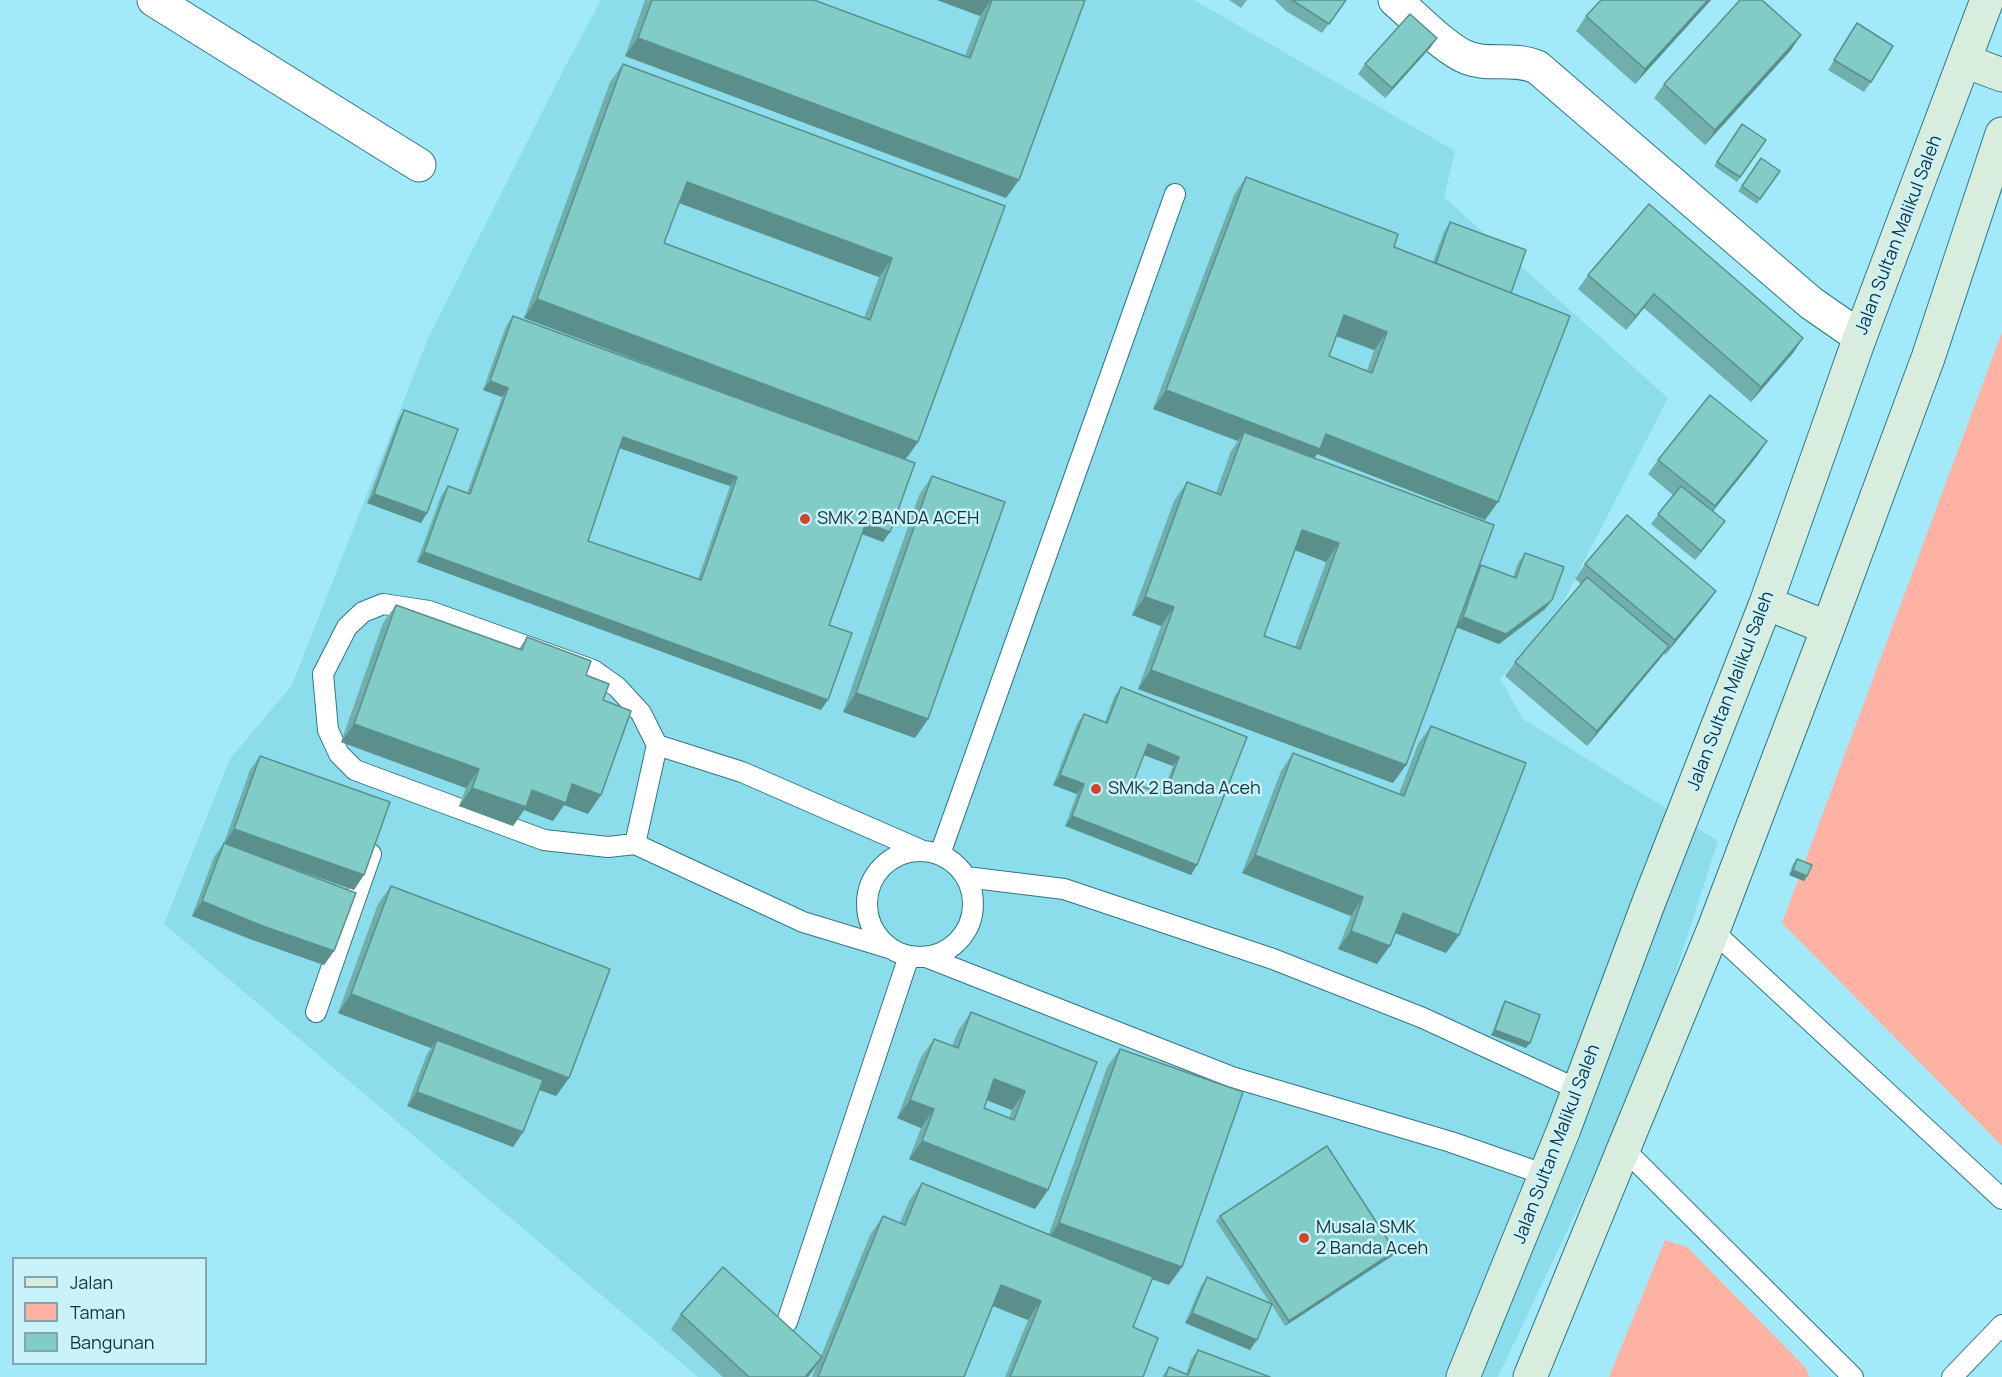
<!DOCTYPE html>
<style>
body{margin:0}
#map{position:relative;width:2002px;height:1377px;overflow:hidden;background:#a2eaf9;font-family:Manrope,sans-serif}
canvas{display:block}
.legend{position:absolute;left:12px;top:1257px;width:195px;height:108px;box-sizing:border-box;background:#c9f2fb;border:2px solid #81a6ad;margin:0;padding:8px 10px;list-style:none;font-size:18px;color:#153338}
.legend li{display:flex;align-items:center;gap:12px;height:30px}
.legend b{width:30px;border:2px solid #81a6ad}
</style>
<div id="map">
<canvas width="2002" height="1377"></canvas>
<ul class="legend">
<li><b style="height:8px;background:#d8eddd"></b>Jalan</li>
<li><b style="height:16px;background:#feb2a3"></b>Taman</li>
<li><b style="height:16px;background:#82ccc8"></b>Bangunan</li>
</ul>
</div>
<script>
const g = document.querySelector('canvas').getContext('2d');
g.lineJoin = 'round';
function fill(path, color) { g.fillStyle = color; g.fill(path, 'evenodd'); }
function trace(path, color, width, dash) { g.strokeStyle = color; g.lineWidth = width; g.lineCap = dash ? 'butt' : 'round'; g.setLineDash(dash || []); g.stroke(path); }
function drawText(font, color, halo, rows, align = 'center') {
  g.font = font + ' Manrope,sans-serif'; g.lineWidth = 5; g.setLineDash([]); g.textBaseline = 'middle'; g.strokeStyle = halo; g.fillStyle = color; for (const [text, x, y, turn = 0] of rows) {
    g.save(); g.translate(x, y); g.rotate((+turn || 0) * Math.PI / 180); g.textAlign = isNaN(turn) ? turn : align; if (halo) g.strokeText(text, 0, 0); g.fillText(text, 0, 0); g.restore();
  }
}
const built = new Path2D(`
 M601 0H1194L1455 151 1444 197 1668 398 1562 604 1500 679 1523 719 1718 841 1646 1064 1498 1377H698L164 924 230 759 292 685 429 336 565 67Z`);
const green = new Path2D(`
 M2002 332V1146L1782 923Z
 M1665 1240 1687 1247 1806 1368 1809 1377H1609Z`);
const lane = new Path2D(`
 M635 844 608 847 544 840 355 770 339 754 328 730 323 674 347 627 363 612 383 604 429 611 593 670 617 687 641 713 657 745
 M867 904a53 53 0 1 1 106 0a53 53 0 1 1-106 0Z
 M940 854 1175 194
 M966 877 1064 889 1273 959 1423 1018 1579 1090
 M1713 931 2002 1199
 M892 949 803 922 635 844 657 745 742 772 923 851
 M926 957 1232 1077 1451 1142 1546 1175
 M316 1012 371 854
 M1623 1148 1853 1377
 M787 1322 909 956
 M1952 1377 2002 1325`);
const street = new Path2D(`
 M154 0 419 165
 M1395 0C1414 16 1446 50 1468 58 1488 66 1513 57 1537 67L1811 303 1860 337`);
const secondary = new Path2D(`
 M1965 61 2002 75
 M1766 603 1828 628
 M1463 1377 1564 1129 1650 899 1766 603 1860 337 1987 0
 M1530 1377 1713 931 1828 628 1928 358 2002 134`);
const wall = new Path2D(`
 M645 0H814L965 56 980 16 937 0H1085L1006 198 625 56Z
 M1229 0H1247L1241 8Z
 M1275 0H1346L1322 33 1286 11Z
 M1711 0 1635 84 1576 31 1586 16Z
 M1857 23 1871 82 1864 92 1828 70Z
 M1437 38 1430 48 1385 98 1358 74 1365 64Z
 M1791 50 1705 145 1654 98 1664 84Z
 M623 64 1005 206 918 442 905 460 883 542 862 534 829 625 821 710 417 562 441 496 448 486 467 493 502 397 483 390 506 326 513 316 864 445 524 318 610 82ZM679 203 879 277 864 318 664 243ZM620 448 730 486 698 579 588 541Z
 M1742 124 1766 140 1737 182 1714 166Z
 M1761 158 1780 171 1757 204 1738 191Z
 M1246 177 1394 247 1433 262 1444 232 1450 222 1511 293 1485 520 1317 454 1314 458 1478 570 1481 565 1513 577 1518 563 1525 553 1552 600 1545 609 1499 644 1457 627 1406 765 1393 783 1138 689 1161 626 1132 615 1174 501 1187 482 1216 493 1231 451 1238 441 1153 409 1234 195ZM1336 336 1374 350 1367 371 1329 356ZM1295 550 1326 562 1295 647 1264 636Z
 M1588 275 1803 338 1793 353 1751 402 1644 308 1626 330 1578 289Z
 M404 410 421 523 367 503 398 420Z
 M1767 441 1757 456 1713 511 1725 521 1695 560 1651 524 1673 495 1648 474 1658 460Z
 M932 476 928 719 915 738 843 712 919 495Z
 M1585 564 1716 591 1706 605 1665 655 1664 654 1587 746 1505 676 1515 662 1581 584 1575 579Z
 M396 605 519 649 527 637 586 675 603 700 588 814 564 805 553 821 524 810 513 826 459 806 466 788 341 742 383 623Z
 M1121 687 1247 737 1191 875 1065 826 1077 794 1053 785 1077 724 1084 714 1105 722 1114 697ZM1144 755 1173 766 1162 794 1133 783Z
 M1431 726 1459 935 1446 953 1395 933 1377 964 1338 949 1351 916 1242 873 1281 771 1293 753 1399 794 1418 744Z
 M260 756 354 890 250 853 334 951 324 965 250 939 192 916 214 857 224 843 250 770Z
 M1797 859 1807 876 1804 881 1789 875 1793 864Z
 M391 886 569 1078 556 1096 539 1090 523 1132 513 1147 407 1106 427 1054 431 1048 338 1013 378 904Z
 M1505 1001 1526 1048 1491 1035 1502 1006Z
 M971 1012 1097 1062 1048 1190 1035 1209 909 1159 921 1128 897 1118 921 1057 934 1039 952 1046 958 1031ZM987 1100 1012 1110 1009 1118 984 1108Z
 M1120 1049 1169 1285 1152 1279 1133 1327 1143 1377H1005L1028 1320 993 1306 964 1377H812L817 1364 808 1377H723L671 1329 681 1314 821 1356 870 1235 883 1216 900 1223 909 1201 922 1183 1049 1234 1107 1067Z
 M1220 1216 1395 1251 1392 1256 1285 1326 1272 1305 1250 1350 1185 1323 1201 1286 1207 1277 1270 1303 1216 1221Z
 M1198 1350 1270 1377H1162L1169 1367 1186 1374 1191 1359Z`);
const shadedWall = new Path2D(`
 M937 0H991L980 16Z
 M1708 0H1711L1635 84 1645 69Z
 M1801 35 1791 50 1705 145 1715 130Z
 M638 38 1019 180 1006 198 625 56Z
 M1437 38 1430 48 1385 98 1392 88Z
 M687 182 892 258 879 277 674 201Z
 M1654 294 1644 308 1626 330 1636 316Z
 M537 299 918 442 905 460 524 318Z
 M1344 315 1387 332 1374 350 1331 334Z
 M1803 338 1793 353 1751 402 1761 387Z
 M490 381 508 388 502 397 483 390Z
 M1166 390 1326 434 1498 502 1485 520 1317 454 1308 468 1244 432 1238 441 1153 409Z
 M623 437 737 477 730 486 616 447Z
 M1767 441 1757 456 1705 521 1715 506Z
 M374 494 427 513 421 523 367 503Z
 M1725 521 1718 531 1695 560 1701 551Z
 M866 523 890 532 883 542 859 533Z
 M1302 530 1339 543 1326 562 1289 548Z
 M424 552 828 700 821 710 417 562Z
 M1716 591 1706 605 1665 655 1675 640Z
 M1145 597 1174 607 1161 626 1132 615Z
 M1552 600 1545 609 1499 644 1456 627 1463 617Z
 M1669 646 1659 660 1587 746 1597 731Z
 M1151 670 1406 765 1393 783 1138 689Z
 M856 693 928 719 915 738 843 712Z
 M354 724 479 769 466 788 341 742Z
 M1148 744 1179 757 1173 766 1141 754Z
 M1060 775 1084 784 1077 794 1053 785Z
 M572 784 601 795 588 814 564 805 553 821 524 810 513 826 459 806 472 788 532 790Z
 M1072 816 1197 865 1191 875 1065 826Z
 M234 829 364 875 354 890 224 844Z
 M1255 855 1363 897 1351 916 1242 873Z
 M1793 870 1807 876 1804 881 1789 875Z
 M202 901 334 951 324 965 250 939 192 916Z
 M1403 913 1459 935 1446 953 1390 931Z
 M1351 931 1390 946 1377 964 1338 949Z
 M351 994 569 1078 556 1096 433 1049 437 1040 431 1048 338 1013Z
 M1495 1030 1530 1043 1526 1048 1491 1035Z
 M994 1079 1025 1091 1012 1110 981 1098Z
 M417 1092 523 1132 513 1147 407 1106Z
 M910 1100 934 1109 921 1128 897 1118Z
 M922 1141 1048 1190 1035 1209 909 1159Z
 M1059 1223 1182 1267 1169 1285 1046 1242Z
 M1395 1251 1392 1256 1285 1326 1289 1321Z
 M1001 1285 1041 1301 1028 1320 988 1304Z
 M1192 1313 1257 1340 1250 1350 1185 1323Z
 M822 1357 812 1372 808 1377H805Z`);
const building = new Path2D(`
 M652 0H814L970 58 992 0H1085L1019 180 638 38Z
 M1292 0H1346L1329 24Z
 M1601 0H1708L1645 69 1586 16Z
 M1740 0H1762L1801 35 1715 130 1664 84Z
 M1410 14 1437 38 1392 88 1365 64Z
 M1857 23 1893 46 1871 82 1834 60Z
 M623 64 1005 206 918 442 537 299ZM687 182 892 258 870 320 664 243Z
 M1742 124 1766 140 1740 177 1717 162Z
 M1761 158 1780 171 1760 199 1742 186Z
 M1246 177 1398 234 1394 247 1570 316 1498 502 1326 434 1320 449 1166 390ZM1344 315 1387 332 1372 373 1329 356Z
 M1649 204 1803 338 1761 387 1654 294 1636 316 1588 275Z
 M1450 222 1526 250 1511 293 1436 263Z
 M513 316 915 463 890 532 866 523 829 625 852 633 828 700 424 552 448 486 470 494 508 388 490 381ZM623 437 737 477 701 580 588 541Z
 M1710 395 1767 441 1715 506 1658 460Z
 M404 410 458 429 427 513 374 494Z
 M1244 432 1494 525 1406 765 1151 670 1174 607 1145 597 1187 482 1221 495ZM1302 530 1339 543 1300 649 1264 636Z
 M932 476 1005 502 928 719 856 693Z
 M1681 486 1725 521 1701 551 1658 514Z
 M1627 515 1716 591 1675 640 1585 564Z
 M1525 553 1564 567 1552 600 1506 634 1463 617 1481 565 1516 578Z
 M1587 577 1669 646 1597 731 1515 662Z
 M396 605 522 650 527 637 591 661 586 675 609 684 603 700 631 711 601 795 572 784 566 803 532 790 526 807 472 788 479 769 354 724Z
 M1121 687 1247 737 1197 865 1072 816 1084 784 1060 775 1084 714 1107 723ZM1148 744 1179 757 1165 795 1133 783Z
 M1431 726 1526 763 1459 935 1403 913 1390 946 1351 931 1363 897 1255 855 1293 753 1404 796Z
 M260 756 390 802 364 875 234 829Z
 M224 843 356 893 334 951 260 925 202 901Z
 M1797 859 1812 865 1807 876 1793 870Z
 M391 886 610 969 569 1078 351 994Z
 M1505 1001 1540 1015 1530 1043 1495 1030Z
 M971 1012 1097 1062 1048 1190 922 1141 934 1109 910 1100 934 1039 958 1048ZM994 1079 1025 1091 1014 1120 984 1108Z
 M437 1040 543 1080 523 1132 417 1092Z
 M1120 1049 1243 1092 1182 1267 1059 1223Z
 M1327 1146 1395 1251 1289 1321 1220 1216Z
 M922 1183 1153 1277 1133 1327 1158 1338 1143 1377H1010L1041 1301 1001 1285 964 1377H818L883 1216 905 1225Z
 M723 1267 822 1357 805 1377H749L681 1314Z
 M1207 1277 1272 1304 1257 1340 1192 1313Z
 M1198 1350 1270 1377H1165L1169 1367 1188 1375Z`);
const markers = [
 [805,519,6,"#d1452f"],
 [1096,789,6,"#d1452f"],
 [1304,1238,6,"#d1452f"]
];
const streetNames = [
 ["Jalan Sultan Malikul Saleh",1899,235,-69],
 ["Jalan Sultan Malikul Saleh",1731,691,-69],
 ["Jalan Sultan Malikul Saleh",1557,1144,-69]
];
const poiNames = [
 ["SMK 2 BANDA ACEH",817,519],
 ["SMK 2 Banda Aceh",1108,789],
 ["Musala SMK",1316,1228],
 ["2 Banda Aceh",1316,1249]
];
fill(built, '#8bddec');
fill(green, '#feb2a3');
trace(lane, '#2f7785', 22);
trace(street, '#2f7785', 35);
trace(secondary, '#2f7785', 35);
trace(lane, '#fff', 20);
trace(street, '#fff', 33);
trace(secondary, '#d8eddd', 33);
fill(wall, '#70afac');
fill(shadedWall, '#5b8f8c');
fill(building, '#82ccc8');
trace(building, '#5b8f8c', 1.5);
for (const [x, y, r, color] of markers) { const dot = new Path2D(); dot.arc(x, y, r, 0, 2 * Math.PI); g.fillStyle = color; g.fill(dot); trace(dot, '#c9f2fb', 2); }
drawText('18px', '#153338', '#c9f2fb', streetNames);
drawText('18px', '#153338', '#c9f2fb', poiNames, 'left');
</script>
